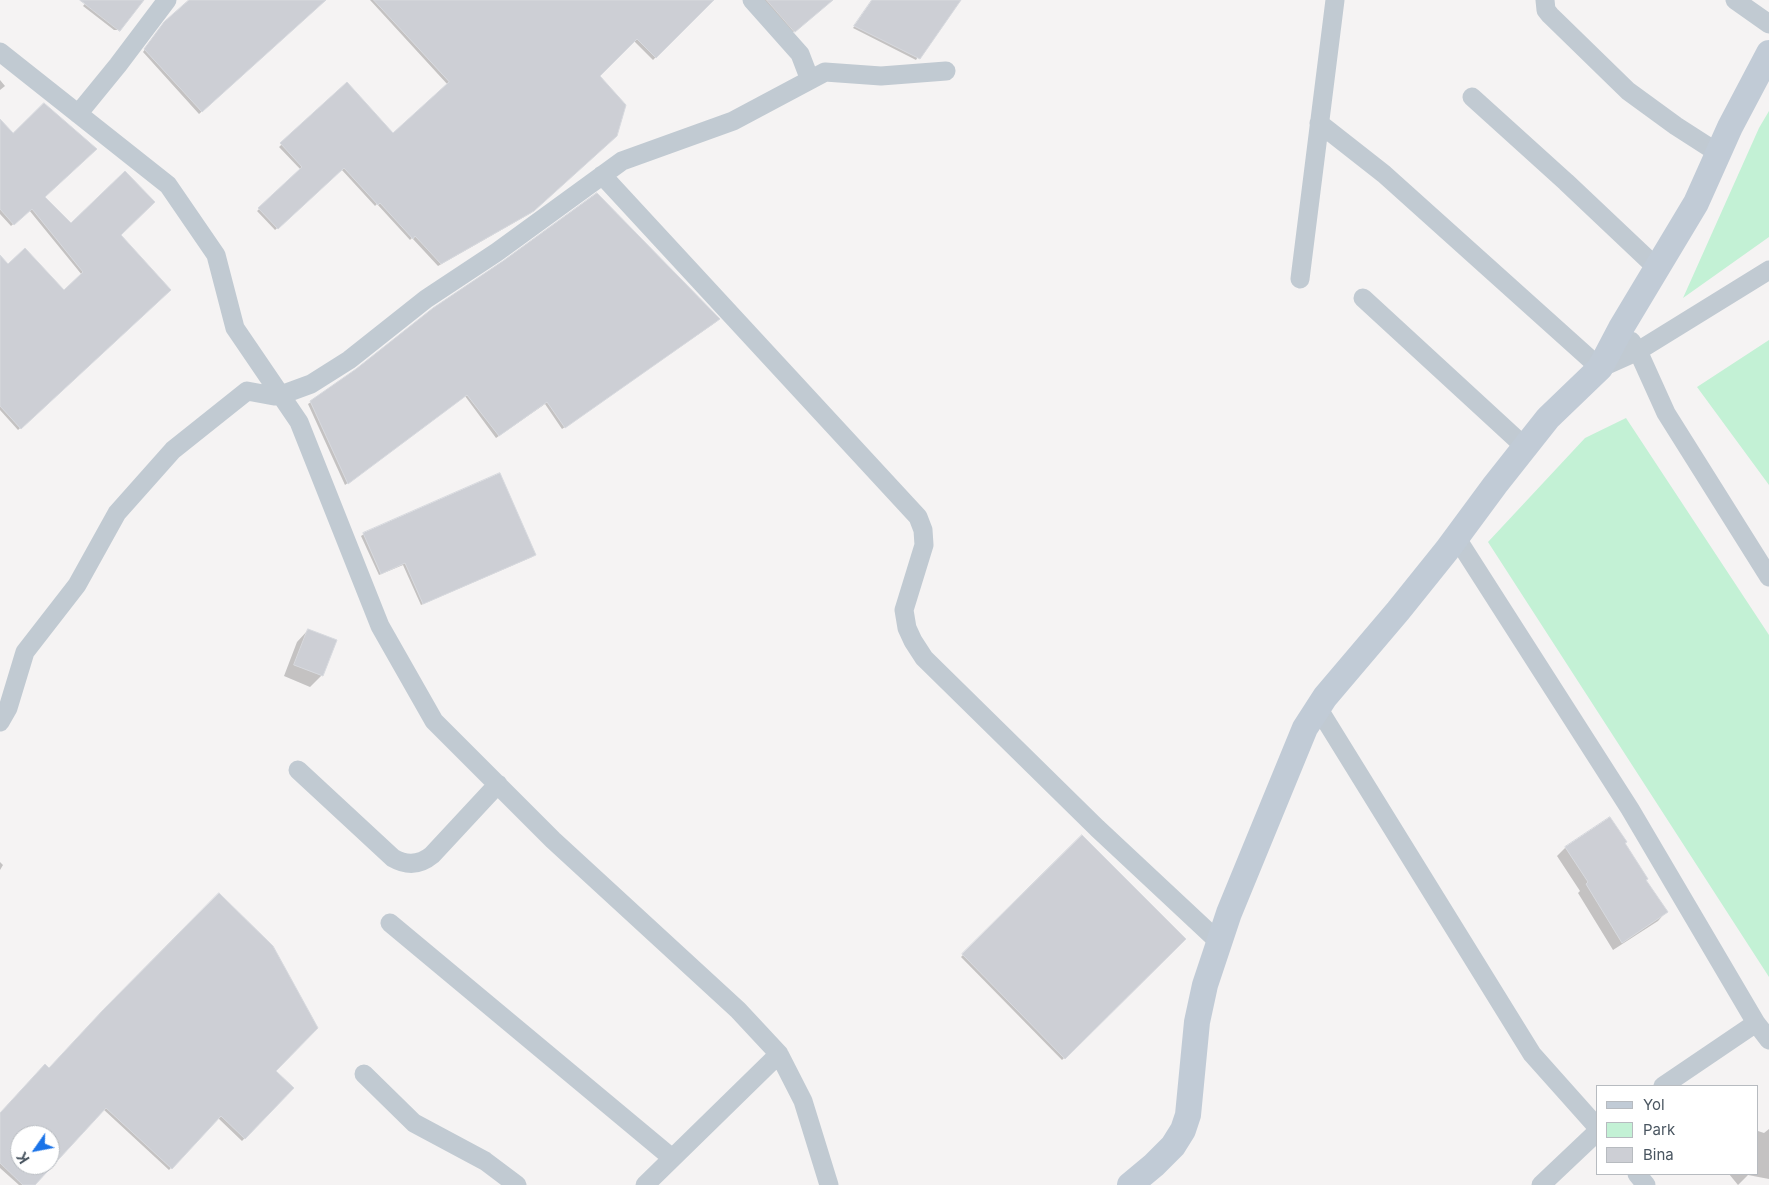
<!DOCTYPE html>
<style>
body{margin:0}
#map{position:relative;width:1769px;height:1185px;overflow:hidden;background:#f5f3f3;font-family:Inter,sans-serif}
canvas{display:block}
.legend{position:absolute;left:1596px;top:1085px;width:162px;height:90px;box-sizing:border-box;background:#fff;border:1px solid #b7bbc0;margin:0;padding:6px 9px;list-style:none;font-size:15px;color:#4a5661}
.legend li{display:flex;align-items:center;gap:10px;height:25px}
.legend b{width:25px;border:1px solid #b7bbc0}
.north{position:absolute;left:10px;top:1125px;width:50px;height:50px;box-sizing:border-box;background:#fff;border:1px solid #b7bbc0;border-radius:50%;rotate:237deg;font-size:14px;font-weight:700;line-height:20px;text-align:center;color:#4a5661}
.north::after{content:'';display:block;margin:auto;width:18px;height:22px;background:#1a73e8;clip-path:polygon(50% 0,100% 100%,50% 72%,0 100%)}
</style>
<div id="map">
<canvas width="1769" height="1185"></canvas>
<ul class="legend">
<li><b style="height:6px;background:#c1cbd6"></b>Yol</li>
<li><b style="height:14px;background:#c3f1d5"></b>Park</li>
<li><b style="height:14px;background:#cdcfd5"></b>Bina</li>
</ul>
<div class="north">K</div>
</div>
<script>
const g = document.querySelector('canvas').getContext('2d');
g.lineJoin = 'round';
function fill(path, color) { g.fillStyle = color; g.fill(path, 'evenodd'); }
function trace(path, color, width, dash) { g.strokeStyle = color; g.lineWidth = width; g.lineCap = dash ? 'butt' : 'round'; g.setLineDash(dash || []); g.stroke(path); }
const green = new Path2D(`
 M1769 111V237L1683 298 1759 128Z
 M1769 340V485L1697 387Z
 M1626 418 1769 635V977L1488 542 1585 438Z`);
const shadow = new Path2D(`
 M88 0H142L118 30H114L83 6Z
 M191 0H324L199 114 143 52 162 26Z
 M370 0H712L653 60 634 41 598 76 531 213 438 266 412 238 410 240 377 204 375 206 341 169 275 230 257 211 301 170 279 147 347 84 393 135 448 85Z
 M763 0H832L792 33Z
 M873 0H950L916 60 853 28Z
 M0 80 5 86 0 90Z
 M0 121 44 197 71 225 119 235 170 290 18 430 0 410V257L8 266 64 292 82 275 29 210 11 226 0 214Z
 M716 322 562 429 545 404 496 438 465 396 345 485 308 404 357 370Z
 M364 534 532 557 421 605 403 565 379 575 361 536Z
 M308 630 322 675 310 687 284 676 297 642Z
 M1610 818 1645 880 1666 912 1658 921 1613 950 1578 893 1580 891 1557 856 1565 848Z
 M1082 836 1184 939 1062 1060 961 957Z
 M0 862 3 865 0 870Z
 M49 1070 292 1088 242 1141 218 1118 169 1170 103 1109 34 1185H19L0 1168V1114ZM20 1135H50V1165H20Z
 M1769 1129V1179L1748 1175 1738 1185 1729 1174H1758V1131L1764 1133Z`);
const building = new Path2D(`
 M80 0H144L120 31Z
 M189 0H326L202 112 144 49 164 22Z
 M374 0H714L656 58 637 39 600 76 626 105 617 136 534 211 441 264 415 236 413 239 380 203 378 205 344 168 278 229 258 208 302 167 280 143 347 82 393 133 449 82Z
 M767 0H833L795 32Z
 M872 0H961L920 59 854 26Z
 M44 103 97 149 45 197 71 223 125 171 155 202 121 235 171 290 21 429 0 406V255L8 264 25 248 64 290 83 272 32 209 14 225 0 209V119L13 133Z
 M597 193 720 319 565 428 547 402 499 436 467 395 348 484 310 401 356 369 433 308 503 261Z
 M500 473 536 555 423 604 405 563 381 574 363 533Z
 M308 629 337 640 323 676 294 665Z
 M1610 817 1627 842 1625 843 1648 879 1646 880 1668 912 1622 943 1586 884 1588 882 1565 847Z
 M1082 835 1186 939 1065 1059 962 954Z
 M219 893 273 946 318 1028 276 1071 294 1088 245 1139 221 1116 172 1169 106 1108 35 1185H23L0 1163V1113L45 1064 49 1068 103 1010ZM20 1135H50V1165H20Z`);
const street = new Path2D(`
 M752 0 800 54 810 80
 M1545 0 1546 10 1550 15 1628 91 1676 126 1718 153
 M1735 0 1769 24
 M0 52 168 185 216 255 235 328 299 422 380 626 434 721 553 840 738 1010 779 1054 803 1101 829 1185
 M1472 97 1566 182 1658 269
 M78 114 118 65 167 0
 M1319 123 1384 174 1600 368 1638 351 1769 270
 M602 175 918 517 923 530 924 545 904 610 907 628 913 641 924 658 1097 828 1219 942
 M1300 279 1335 0
 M1363 298 1525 447
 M1631 341 1638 351 1666 413 1769 577
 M1456 537 1630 809 1756 1023 1769 1040
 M1318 708 1532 1054 1598 1128
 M0 722 8 708 25 652 77 585 117 513 173 450 247 391 274 396 281 395 311 384 349 360 426 299 497 252 622 161 733 121 825 72 881 76 946 71
 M298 770 393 858C407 866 420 865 432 855L498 784
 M390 923 672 1158
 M364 1074 414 1123 485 1161 517 1185
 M1663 1086 1756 1023
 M1637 1174 1646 1185
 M645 1185 779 1054
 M1541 1185 1598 1131`);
const secondary = new Path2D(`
 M1130 1185 1154 1165 1173 1146 1183 1130 1188 1115 1197 1022 1205 985 1229 913 1305 728 1325 697 1398 611 1447 550 1495 485 1548 418 1600 368 1621 328 1696 203 1730 127 1769 53`);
fill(green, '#c3f1d5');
fill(shadow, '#0003');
fill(building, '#cdcfd5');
trace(building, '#d7d9de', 1);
trace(street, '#c1cad2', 19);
trace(secondary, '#c1cbd6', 26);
</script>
